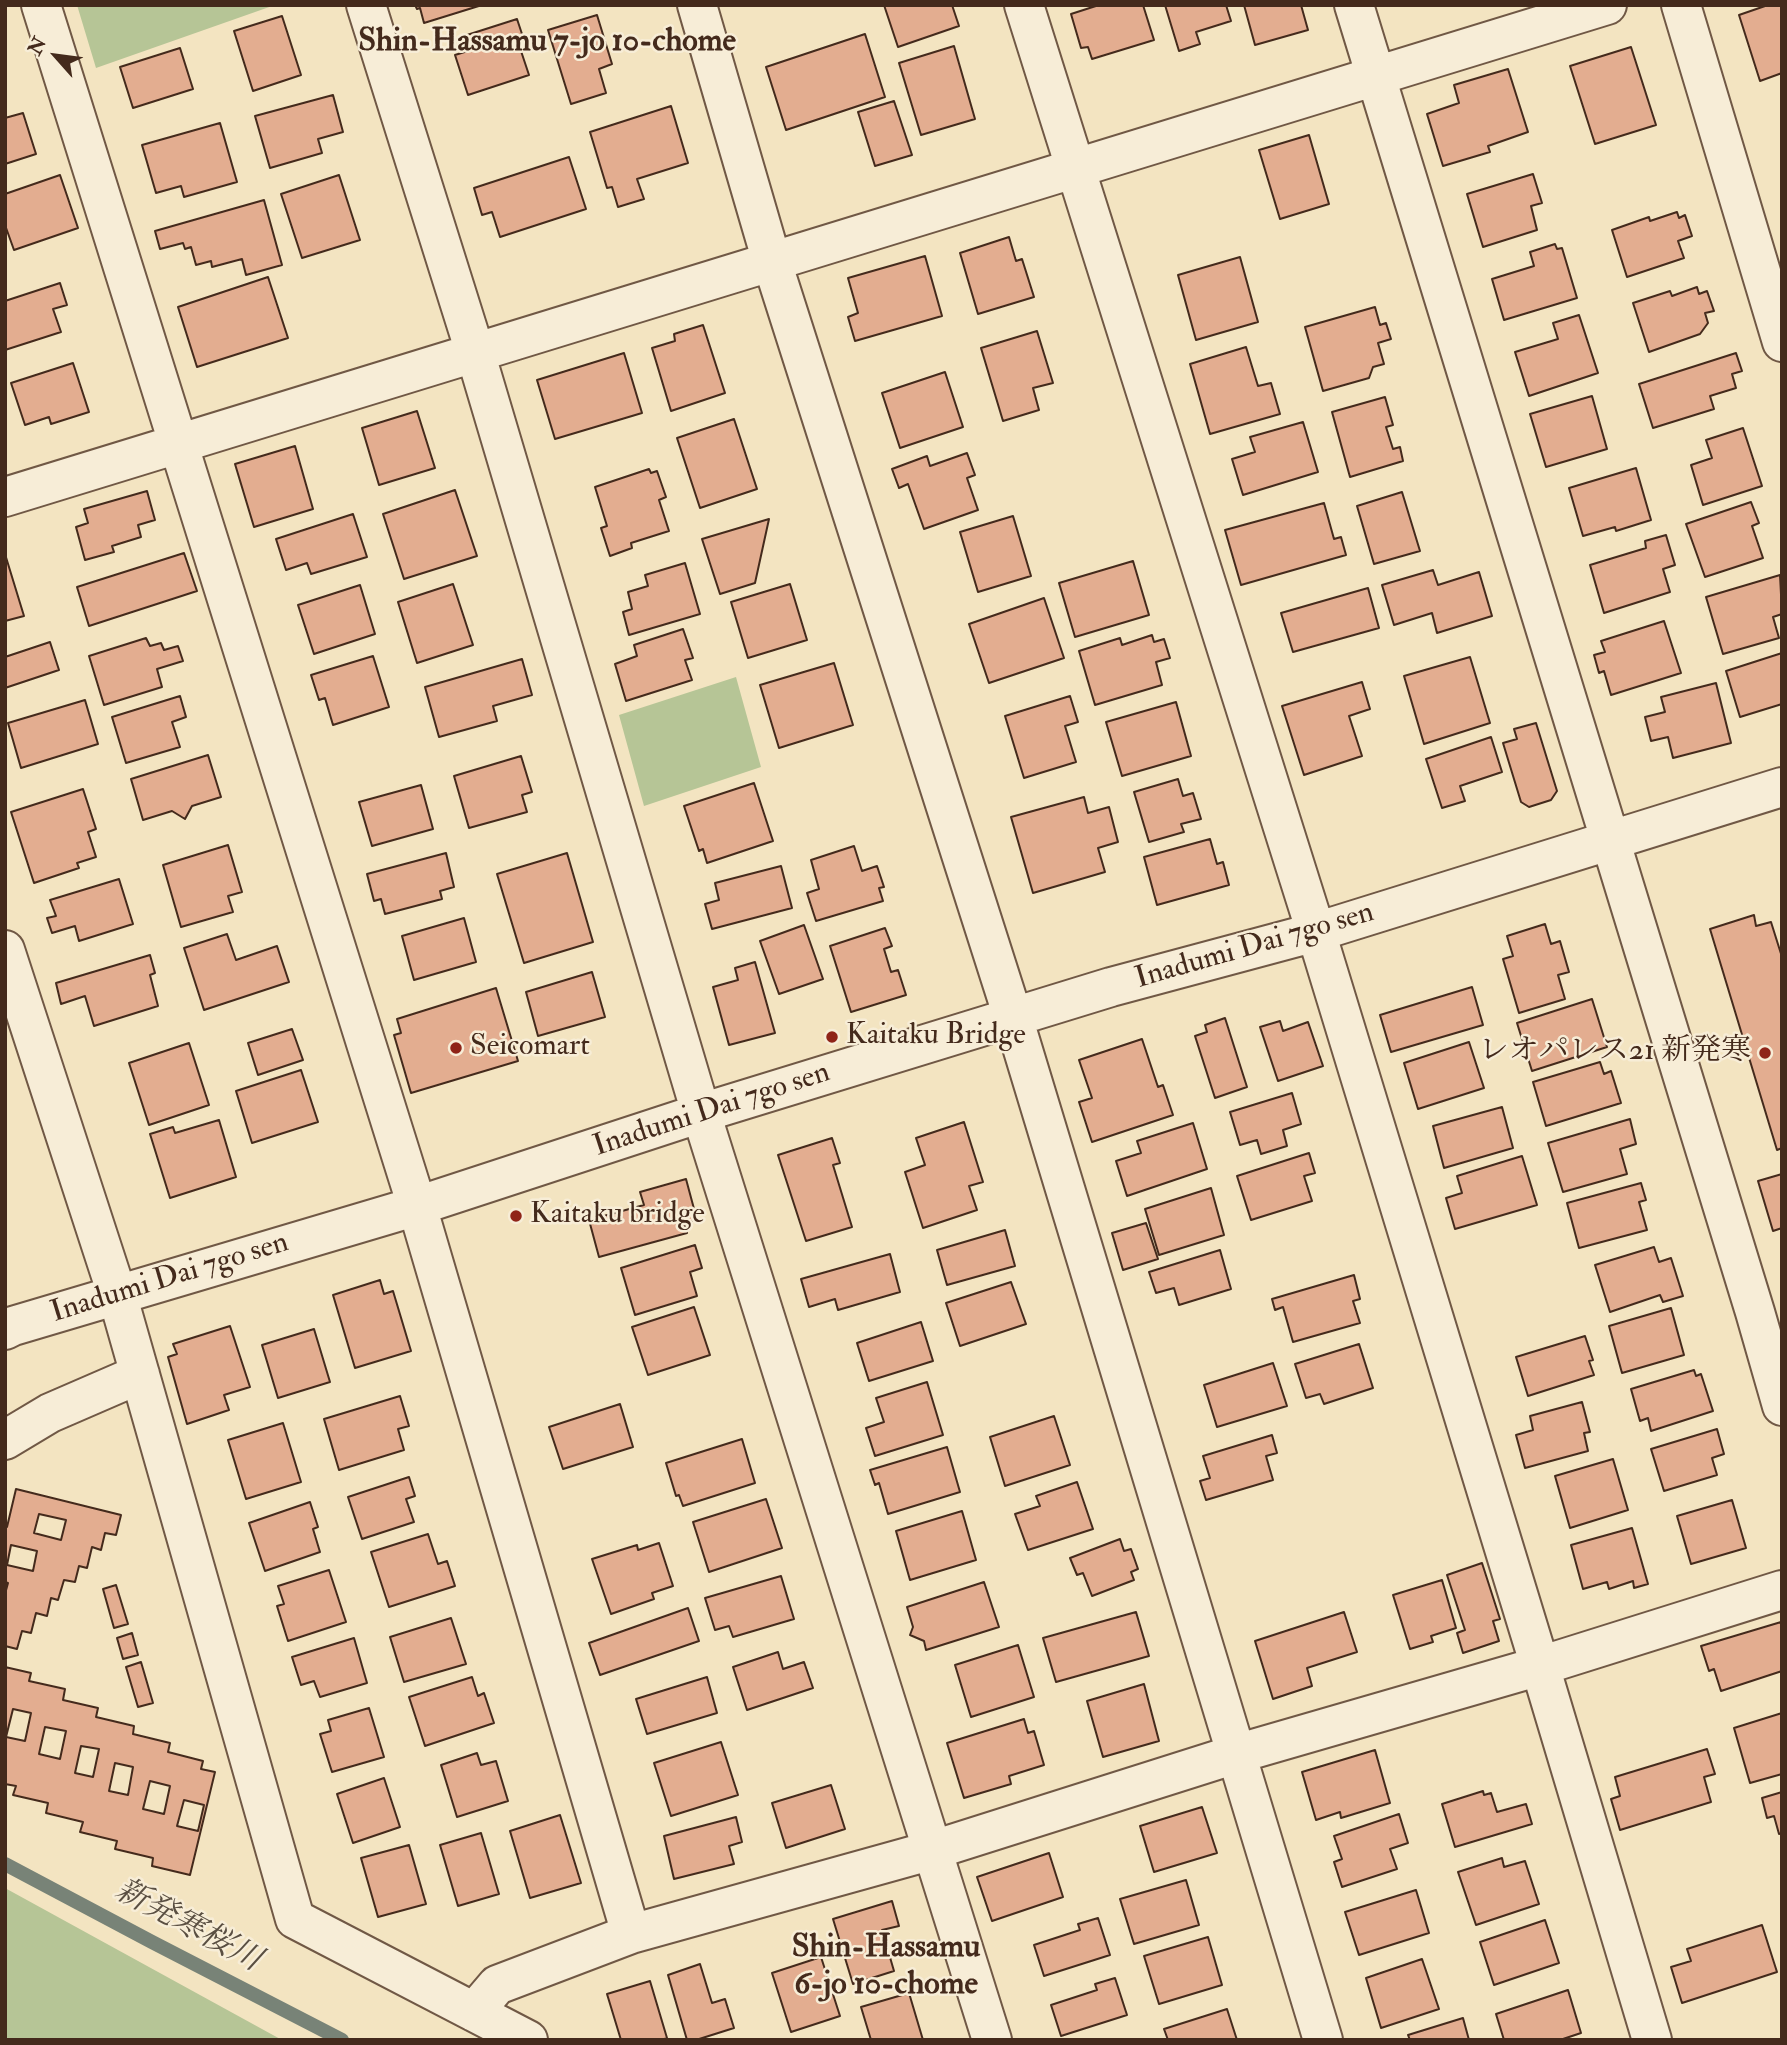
<!DOCTYPE html>
<meta charset="utf-8">
<style>
body{margin:0}
#map{position:relative;width:1787px;height:2045px;overflow:hidden;background:#f3e4c1;font-family:"IM FELL Double Pica",serif}
canvas{display:block}
.frame{position:absolute;inset:0;border:7px solid #442a1c;pointer-events:none}
.north{position:absolute;left:21px;top:21px;width:70px;height:70px;-webkit-text-stroke:5px #f7edd7;paint-order:stroke;rotate:298deg;font-size:19px;font-weight:700;line-height:28px;text-align:center;color:#442a1c}
.north::after{content:'';display:block;margin:auto;width:24px;height:32px;background:#442a1c;clip-path:polygon(50% 0,100% 100%,50% 72%,0 100%)}
</style>
<div id="map">
<canvas width="1787" height="2045"></canvas>
<div class="frame"></div>
<div class="north">N</div>
</div>
<script>
const g = document.querySelector('canvas').getContext('2d');
g.lineJoin = 'round';
function fill(path, color) { g.fillStyle = color; g.fill(path, 'evenodd'); }
function trace(path, color, width, dash) { g.strokeStyle = color; g.lineWidth = width; g.lineCap = dash ? 'butt' : 'round'; g.setLineDash(dash || []); g.stroke(path); }
function drawText(font, color, halo, rows, align = 'center') {
  g.font = font + ' "IM FELL Double Pica","Noto Serif JP",serif'; g.lineWidth = 5; g.setLineDash([]); g.textBaseline = 'middle'; g.strokeStyle = halo; g.fillStyle = color; for (const [text, x, y, turn = 0] of rows) {
    g.save(); g.translate(x, y); g.rotate((+turn || 0) * Math.PI / 180); g.textAlign = isNaN(turn) ? turn : align; if (halo) g.strokeText(text, 0, 0); g.fillText(text, 0, 0); g.restore();
  }
}
const green = new Path2D(`
 M77 5H275L96 68Z
 M736 677 761 767 644 806 619 715Z
 M5 1888 282 2040H5Z`);
const stream = new Path2D(`
 M5 1864 152 1942 342 2040`);
const building = new Path2D(`
 M415 5H482L424 23 420 8 417 9Z
 M884 5H952L959 26 898 47Z
 M1099 5H1143L1154 40 1092 59 1088 47 1081 48 1071 14Z
 M1165 5H1226L1231 21 1196 32 1200 44 1179 51Z
 M1244 5H1301L1308 30 1255 45Z
 M1768 5H1782V73L1760 81 1739 15Z
 M597 15 612 64 599 69 606 93 571 104 548 30Z
 M282 16 301 75 253 91 234 31Z
 M517 19 527 49 521 51 529 75 468 95 455 55 471 50 467 35Z
 M865 34 885 97 786 130 766 67Z
 M954 46 975 119 921 135 899 63Z
 M1631 47 1656 125 1595 144 1570 66Z
 M180 48 193 89 133 108 120 67Z
 M1508 69 1528 132 1488 146 1490 152 1443 166 1427 114 1459 103 1454 85Z
 M333 95 343 132 318 139 322 153 270 168 255 116Z
 M894 101 912 155 875 166 858 112Z
 M671 106 688 163 637 179 644 199 618 207 612 187 607 188 590 132Z
 M23 113 36 154 5 164V118Z
 M220 123 237 182 184 197 181 186 156 193 142 145Z
 M1309 135 1329 204 1280 219 1259 150Z
 M569 157 586 209 500 237 492 212 482 215 474 188Z
 M1533 174 1542 203 1531 206 1537 230 1483 247 1467 194Z
 M60 175 78 228 14 250 5 225V194Z
 M339 175 360 240 302 258 281 194Z
 M264 200 282 265 246 275 242 259 212 267 211 261 196 265 191 247 185 249 183 243 160 249 155 231Z
 M1677 212 1679 218 1685 215 1692 236 1678 241 1684 258 1627 277 1612 230 1649 217 1650 221Z
 M1009 237 1016 261 1022 259 1034 297 978 314 960 253Z
 M1555 244 1557 249 1562 248 1577 298 1504 320 1492 279 1534 266 1530 252Z
 M925 256 942 316 855 341 848 317 858 313 848 278Z
 M1240 257 1258 322 1196 340 1178 275Z
 M268 277 288 338 197 367 178 307Z
 M60 283 67 305 53 309 61 332 5 350V301Z
 M1697 287 1699 294 1707 291 1714 311 1705 313 1708 323 1700 334 1649 352 1633 303 1670 291 1672 296Z
 M1375 307 1380 325 1386 323 1391 339 1378 343 1384 364 1373 367 1369 378 1323 391 1305 327Z
 M1579 315 1598 373 1529 396 1515 352 1558 339 1553 323Z
 M703 325 725 393 671 411 652 348 675 341 674 334Z
 M1037 331 1053 383 1033 388 1039 410 1003 421 981 348Z
 M1246 347 1258 386 1271 383 1280 414 1210 434 1190 364Z
 M624 353 642 413 555 439 537 380Z
 M1736 353 1742 371 1732 374 1736 388 1710 396 1714 409 1653 428 1639 384Z
 M73 363 89 412 51 424 49 417 25 425 11 383Z
 M945 372 963 427 900 448 882 393Z
 M1592 396 1607 449 1546 467 1530 414Z
 M1385 397 1393 425 1386 427 1393 449 1400 447 1403 461 1350 477 1332 412Z
 M417 411 435 468 379 485 362 428Z
 M734 419 757 489 700 508 677 438Z
 M1303 422 1318 472 1243 495 1232 459 1255 452 1250 437Z
 M1743 428 1762 486 1703 505 1691 465 1712 458 1706 440Z
 M295 446 313 509 254 527 235 464Z
 M967 453 975 475 967 478 978 510 924 529 908 484 899 488 892 469 927 456 930 466Z
 M1636 468 1651 520 1616 531 1615 527 1583 536 1569 488Z
 M649 469 651 473 657 471 666 497 659 500 669 531 631 543 632 548 610 556 601 528 607 526 595 487Z
 M455 490 477 556 404 579 383 514Z
 M147 491 155 520 138 525 141 537 112 546 114 552 85 560 76 527 88 523 84 509Z
 M1402 492 1420 551 1374 564 1357 506Z
 M1751 502 1759 523 1752 526 1763 558 1705 577 1686 524Z
 M1324 503 1334 539 1341 537 1346 555 1241 585 1225 530Z
 M353 514 367 557 311 574 307 563 286 570 276 539Z
 M1013 516 1031 576 978 592 960 532Z
 M769 519 755 583 720 594 702 539Z
 M1666 535 1675 565 1663 569 1670 592 1604 613 1590 565 1646 548 1645 541Z
 M184 553 197 591 89 626 77 587Z
 M5 554 24 616 5 621Z
 M1133 561 1149 615 1075 637 1059 583Z
 M685 563 700 614 629 635 623 612 632 609 628 592 648 586 645 575Z
 M1433 570 1438 585 1479 572 1492 616 1437 633 1432 613 1394 625 1382 585Z
 M1780 575 1782 614 1773 617 1779 638 1723 654 1706 597Z
 M453 584 473 645 417 663 398 602Z
 M790 584 807 640 748 658 731 602Z
 M360 585 375 634 314 654 298 605Z
 M1368 588 1379 628 1293 652 1281 613Z
 M1044 598 1064 658 989 683 969 624Z
 M1664 621 1681 673 1611 695 1604 671 1599 673 1594 655 1605 652 1601 641Z
 M683 629 693 658 685 660 692 680 626 701 615 664 637 656 634 645Z
 M1152 635 1154 642 1164 639 1170 658 1156 662 1162 685 1095 705 1079 651 1120 638 1122 645Z
 M146 638 150 646 161 643 164 650 178 646 183 661 157 669 162 687 104 705 89 656Z
 M50 642 59 670 5 688V657Z
 M1782 653V704L1740 717 1726 671Z
 M373 656 389 707 333 725 325 698 319 700 311 675Z
 M1470 657 1490 723 1424 744 1404 676Z
 M522 659 532 695 493 706 497 721 439 737 425 687Z
 M834 663 853 725 779 748 760 685Z
 M1362 682 1370 709 1349 716 1362 756 1304 775 1282 706Z
 M1716 683 1731 743 1673 758 1668 737 1651 741 1645 717 1665 712 1661 697Z
 M180 696 186 717 172 722 180 747 126 763 112 717Z
 M1070 696 1078 722 1065 726 1076 762 1024 778 1005 716Z
 M85 700 98 744 21 768 8 723Z
 M1176 702 1191 756 1122 776 1106 722Z
 M1536 723 1557 791 1551 800 1529 807 1521 802 1503 743 1517 739 1514 729Z
 M1491 737 1502 772 1460 786 1465 801 1442 808 1426 759Z
 M208 755 221 797 192 806 185 819 172 811 143 820 131 779Z
 M521 756 532 792 522 795 527 812 469 828 454 776Z
 M1178 779 1183 796 1193 793 1201 819 1181 824 1184 832 1149 842 1134 792Z
 M754 783 773 841 707 863 703 849 699 851 684 806Z
 M421 785 433 829 372 846 359 802Z
 M83 789 96 829 88 832 96 857 77 863 79 868 34 883 11 812Z
 M1084 797 1088 813 1109 807 1118 842 1098 848 1105 872 1033 893 1011 817Z
 M1210 839 1217 864 1223 862 1229 885 1157 905 1144 857Z
 M228 845 242 892 228 896 233 912 181 927 163 865Z
 M854 846 862 871 877 866 884 887 879 888 883 901 816 921 807 893 819 889 811 860Z
 M446 853 454 887 440 891 442 899 385 914 381 899 374 901 367 874Z
 M567 853 593 942 524 963 497 874Z
 M781 866 792 908 712 929 705 904 719 900 715 883Z
 M119 879 133 924 79 941 75 926 52 933 47 918 56 916 50 900Z
 M1754 915 1756 926 1771 922 1782 957V1148L1777 1150 1710 929Z
 M464 918 476 962 414 980 402 936Z
 M1545 924 1551 944 1560 941 1569 972 1558 975 1565 999 1519 1013 1503 959 1513 956 1507 936Z
 M804 925 823 979 779 994 760 941Z
 M885 928 892 946 884 949 891 972 898 970 906 995 851 1012 830 946Z
 M227 934 236 960 277 946 289 982 204 1010 184 948Z
 M150 955 155 973 150 975 158 1006 94 1026 85 996 61 1004 56 983Z
 M755 962 775 1033 729 1045 713 987 738 980 735 968Z
 M592 972 605 1017 538 1036 526 992Z
 M1472 987 1483 1025 1391 1052 1380 1015Z
 M496 988 518 1061 411 1093 394 1035 401 1033 397 1019Z
 M1592 999 1607 1047 1532 1071 1517 1023Z
 M1225 1018 1247 1087 1215 1098 1195 1036 1207 1032 1205 1025Z
 M1280 1021 1283 1031 1308 1022 1323 1066 1278 1081 1260 1027Z
 M292 1029 303 1060 258 1075 248 1043Z
 M1142 1039 1158 1087 1163 1085 1173 1115 1092 1142 1079 1102 1092 1098 1079 1060Z
 M1469 1042 1484 1088 1418 1109 1404 1063Z
 M189 1043 209 1105 149 1125 129 1063Z
 M1600 1062 1604 1074 1611 1071 1621 1103 1546 1126 1533 1082Z
 M301 1070 318 1122 252 1143 236 1091Z
 M1292 1093 1301 1124 1283 1130 1287 1146 1261 1154 1257 1140 1240 1145 1230 1112Z
 M1502 1107 1513 1148 1444 1168 1433 1126Z
 M1630 1119 1636 1144 1620 1149 1627 1174 1563 1192 1548 1143Z
 M219 1120 236 1177 170 1198 150 1134 173 1127 175 1133Z
 M964 1122 983 1182 969 1186 977 1210 923 1228 905 1172 925 1165 916 1138Z
 M1193 1123 1207 1169 1127 1196 1116 1161 1141 1153 1137 1141Z
 M832 1138 840 1163 833 1165 852 1227 806 1241 778 1155Z
 M1309 1153 1315 1173 1304 1176 1312 1201 1251 1220 1237 1176Z
 M1522 1156 1537 1205 1455 1229 1446 1198 1462 1193 1457 1176Z
 M1782 1174V1228L1773 1231 1758 1181Z
 M686 1179 697 1220 684 1223 687 1233 599 1257 589 1220 644 1205 640 1192Z
 M1641 1183 1646 1200 1639 1202 1647 1230 1579 1248 1567 1203Z
 M1211 1188 1224 1235 1159 1255 1145 1209Z
 M1146 1223 1158 1259 1123 1270 1112 1233Z
 M1005 1230 1015 1266 947 1285 937 1250Z
 M695 1245 702 1268 690 1272 697 1296 635 1315 621 1268Z
 M1654 1247 1659 1262 1671 1258 1683 1296 1663 1302 1660 1295 1610 1312 1595 1265Z
 M1220 1250 1231 1289 1179 1305 1174 1288 1156 1293 1149 1272Z
 M890 1254 900 1292 838 1310 835 1299 809 1307 801 1279Z
 M1354 1275 1360 1299 1353 1301 1360 1323 1293 1342 1283 1307 1275 1310 1272 1299Z
 M380 1280 384 1294 393 1291 411 1351 355 1368 333 1295Z
 M1011 1282 1026 1324 960 1346 946 1303Z
 M694 1307 710 1355 648 1375 632 1327Z
 M1671 1308 1684 1355 1622 1373 1609 1326Z
 M921 1322 933 1361 869 1381 857 1343Z
 M230 1326 250 1387 224 1395 229 1410 187 1424 168 1357 177 1354 173 1344Z
 M314 1329 330 1382 278 1398 262 1345Z
 M1585 1336 1593 1360 1589 1361 1594 1375 1528 1396 1516 1357Z
 M1359 1344 1373 1388 1324 1404 1320 1394 1306 1398 1295 1364Z
 M1273 1363 1287 1406 1217 1427 1204 1385Z
 M1694 1370 1696 1376 1701 1374 1713 1411 1651 1431 1648 1418 1640 1421 1631 1389Z
 M927 1382 943 1435 875 1456 866 1428 884 1422 876 1398Z
 M400 1396 409 1426 398 1429 404 1450 339 1470 324 1419Z
 M1582 1402 1590 1432 1584 1433 1588 1451 1525 1468 1516 1435 1533 1430 1530 1416Z
 M620 1404 633 1447 563 1469 549 1427Z
 M1054 1416 1070 1465 1005 1486 990 1437Z
 M283 1423 301 1482 246 1499 228 1440Z
 M1717 1429 1724 1454 1712 1458 1717 1475 1664 1491 1651 1449Z
 M1272 1435 1277 1453 1266 1456 1273 1480 1206 1500 1200 1481 1210 1478 1203 1456Z
 M742 1439 755 1483 683 1506 679 1495 676 1496 666 1463Z
 M947 1447 960 1492 888 1514 879 1483 875 1485 870 1470Z
 M1613 1459 1628 1510 1570 1528 1555 1476Z
 M409 1477 415 1496 406 1499 414 1522 362 1539 348 1497Z
 M1077 1482 1093 1529 1028 1550 1015 1514 1040 1506 1036 1496Z
 M16 1489 121 1515 116 1535 105 1533 101 1550 92 1547 87 1568 79 1566 75 1582 64 1580 58 1600 51 1598 47 1616 36 1613 31 1633 22 1631 17 1649 5 1646V1594L8 1583 5 1582V1527H7ZM39 1514 66 1520 61 1540 34 1533ZM11 1545 37 1551 33 1571 7 1565Z
 M766 1499 782 1548 709 1572 693 1522Z
 M1732 1500 1746 1548 1691 1564 1677 1516Z
 M310 1502 318 1527 313 1529 320 1552 265 1571 249 1523Z
 M962 1511 976 1560 910 1580 896 1531Z
 M1632 1528 1648 1584 1634 1588 1633 1581 1609 1589 1607 1582 1583 1589 1571 1545Z
 M428 1534 438 1564 447 1561 455 1586 389 1607 371 1552Z
 M1120 1539 1124 1551 1131 1549 1138 1569 1131 1572 1134 1580 1092 1596 1083 1573 1077 1575 1070 1558Z
 M659 1543 673 1586 652 1593 654 1599 611 1614 592 1559 637 1545 638 1550Z
 M1482 1563 1500 1619 1493 1621 1499 1641 1463 1653 1457 1633 1465 1630 1447 1575Z
 M329 1570 346 1622 288 1641 277 1606 284 1604 278 1586Z
 M781 1576 794 1619 733 1637 729 1626 715 1630 705 1598Z
 M1442 1580 1456 1628 1431 1636 1433 1642 1410 1649 1393 1595Z
 M984 1582 999 1627 926 1650 924 1641 910 1635 913 1627 907 1607Z
 M116 1585 128 1624 114 1628 103 1589Z
 M688 1608 699 1641 600 1675 589 1643Z
 M1136 1612 1149 1656 1056 1682 1043 1638Z
 M1344 1612 1357 1652 1307 1668 1312 1686 1273 1699 1255 1641Z
 M451 1618 466 1664 404 1682 390 1637Z
 M1781 1622 1782 1671 1721 1691 1714 1669 1709 1671 1701 1646Z
 M132 1633 138 1655 123 1659 117 1638Z
 M354 1638 367 1683 320 1697 314 1681 301 1685 292 1657Z
 M1018 1645 1034 1697 971 1717 955 1665Z
 M778 1652 783 1669 804 1662 813 1688 747 1710 733 1667Z
 M141 1662 153 1703 138 1707 126 1667Z
 M5 1667 31 1673 29 1681 65 1689 63 1700 98 1708 96 1717 134 1726 133 1734 170 1743 168 1752 203 1761 201 1769 215 1772 190 1875 152 1866 153 1858 115 1849 117 1841 80 1832 83 1822 46 1813 48 1803 13 1795 16 1786 5 1784ZM13 1709 31 1713 25 1741 6 1737ZM45 1727 66 1731 60 1759 39 1754ZM81 1746 99 1749 93 1777 75 1773ZM115 1763 133 1767 128 1795 109 1791ZM150 1781 170 1786 164 1814 143 1809ZM184 1800 204 1805 198 1831 177 1826Z
 M472 1677 478 1696 484 1693 494 1723 425 1746 409 1697Z
 M707 1677 717 1713 647 1734 636 1699Z
 M1144 1684 1159 1741 1103 1757 1087 1701Z
 M369 1708 384 1757 332 1772 320 1734 331 1731 328 1720Z
 M1782 1713V1774L1750 1783 1734 1728Z
 M1024 1719 1028 1733 1034 1731 1044 1765 1009 1776 1011 1784 964 1798 947 1743Z
 M721 1742 738 1795 671 1816 654 1763Z
 M1707 1749 1715 1774 1704 1777 1711 1802 1620 1830 1611 1799 1620 1796 1615 1777Z
 M1375 1750 1390 1803 1341 1818 1340 1812 1316 1820 1302 1772Z
 M477 1753 481 1765 496 1761 508 1801 457 1817 441 1765Z
 M384 1778 400 1827 353 1843 337 1794Z
 M831 1785 845 1829 786 1848 772 1803Z
 M1483 1791 1484 1795 1491 1793 1497 1812 1526 1804 1532 1824 1455 1847 1442 1804Z
 M1782 1792V1833L1779 1834 1774 1816 1767 1818 1762 1798Z
 M1202 1807 1217 1853 1154 1872 1140 1826Z
 M1399 1814 1408 1843 1390 1849 1397 1869 1342 1887 1334 1862 1342 1859 1334 1836Z
 M560 1815 581 1883 530 1898 510 1831Z
 M736 1817 742 1842 729 1846 734 1864 674 1879 664 1836Z
 M481 1833 499 1894 458 1906 440 1845Z
 M409 1845 426 1904 378 1917 361 1858Z
 M1049 1853 1063 1897 992 1921 977 1877Z
 M1502 1858 1504 1867 1525 1861 1539 1904 1476 1925 1458 1872Z
 M1186 1880 1199 1925 1134 1944 1120 1899Z
 M1416 1890 1429 1933 1359 1955 1345 1912Z
 M892 1901 899 1926 882 1930 894 1971 853 1984 833 1919Z
 M1098 1918 1110 1955 1044 1976 1034 1945 1080 1930 1078 1924Z
 M1545 1920 1559 1963 1494 1985 1480 1942Z
 M1762 1925 1777 1972 1682 2003 1671 1967 1691 1961 1687 1949Z
 M1208 1937 1222 1985 1159 2004 1144 1956Z
 M821 1957 840 2016 791 2032 772 1973Z
 M1422 1959 1439 2009 1381 2028 1366 1978Z
 M700 1964 712 2003 725 1999 734 2028 696 2040H687L668 1975Z
 M1115 1978 1127 2015 1061 2036 1051 2005 1097 1990 1095 1984Z
 M650 1981 667 2038 662 2040H621L607 1994Z
 M1568 1990 1581 2033 1560 2040H1504L1496 2014Z
 M909 1993 923 2040H871L861 2007Z
 M1227 2009 1237 2040H1168L1164 2029Z
 M1463 2018 1469 2040H1410L1408 2035Z`);
const minor = new Path2D(`
 M41 5 417 1206 631 1934
 M366 5 475 352 701 1113 992 2040
 M697 5 772 262 1013 1017 1323 2040
 M1024 5 1316 932 1540 1666 1652 2040
 M1354 5 1755 1312 1782 1406
 M1681 5 1782 342
 M5 497 1607 5
 M5 950 117 1294 295 1919 528 2040
 M5 1330 13 1326 417 1206 701 1113 1111 987 1316 932 1782 787
 M5 1440 50 1413 140 1374
 M474 2012 497 1985 631 1934 933 1850 1236 1754 1540 1666 1782 1590`);
const markers = [
 [832,1037,7,"#8f2418"],
 [456,1048,7,"#8f2418"],
 [1765,1053,7,"#8f2418"],
 [516,1216,7,"#8f2418"]
];
const streetNames = [
 ["Inadumi Dai 7go sen",1255,947,-16],
 ["Inadumi Dai 7go sen",712,1111,-18],
 ["Inadumi Dai 7go sen",170,1279,-17]
];
const poiNames = [
 ["Kaitaku Bridge",846,1037],
 ["Seicomart",470,1048],
 ["レオパレス21 新発寒",1751,1053,"right"],
 ["Kaitaku bridge",530,1216]
];
const neighbourhoodNames = [
 ["Shin-Hassamu 7-jo 10-chome",547,43],
 ["Shin-Hassamu",886,1949],
 ["6-jo 10-chome",886,1986]
];
const waterNames = [
 ["新発寒桜川",187,1927,28]
];
fill(green, '#b6c596');
trace(stream, '#788377', 14);
fill(building, '#e3ad90');
trace(building, '#442a1c', 2);
trace(minor, '#705845', 42);
trace(minor, '#f7edd7', 38);
for (const [x, y, r, color] of markers) { const dot = new Path2D(); dot.arc(x, y, r, 0, 2 * Math.PI); g.fillStyle = color; g.fill(dot); trace(dot, '#f7edd7', 2.5); }
drawText('30px', '#442a1c', '#f7edd7', streetNames);
drawText('30px', '#442a1c', '#f7edd7', poiNames, 'left');
drawText('bold 32px', '#442a1c', '#f7edd7', neighbourhoodNames);
drawText('italic 32px', '#5a4f42', '#f7edd7', waterNames);
</script>
